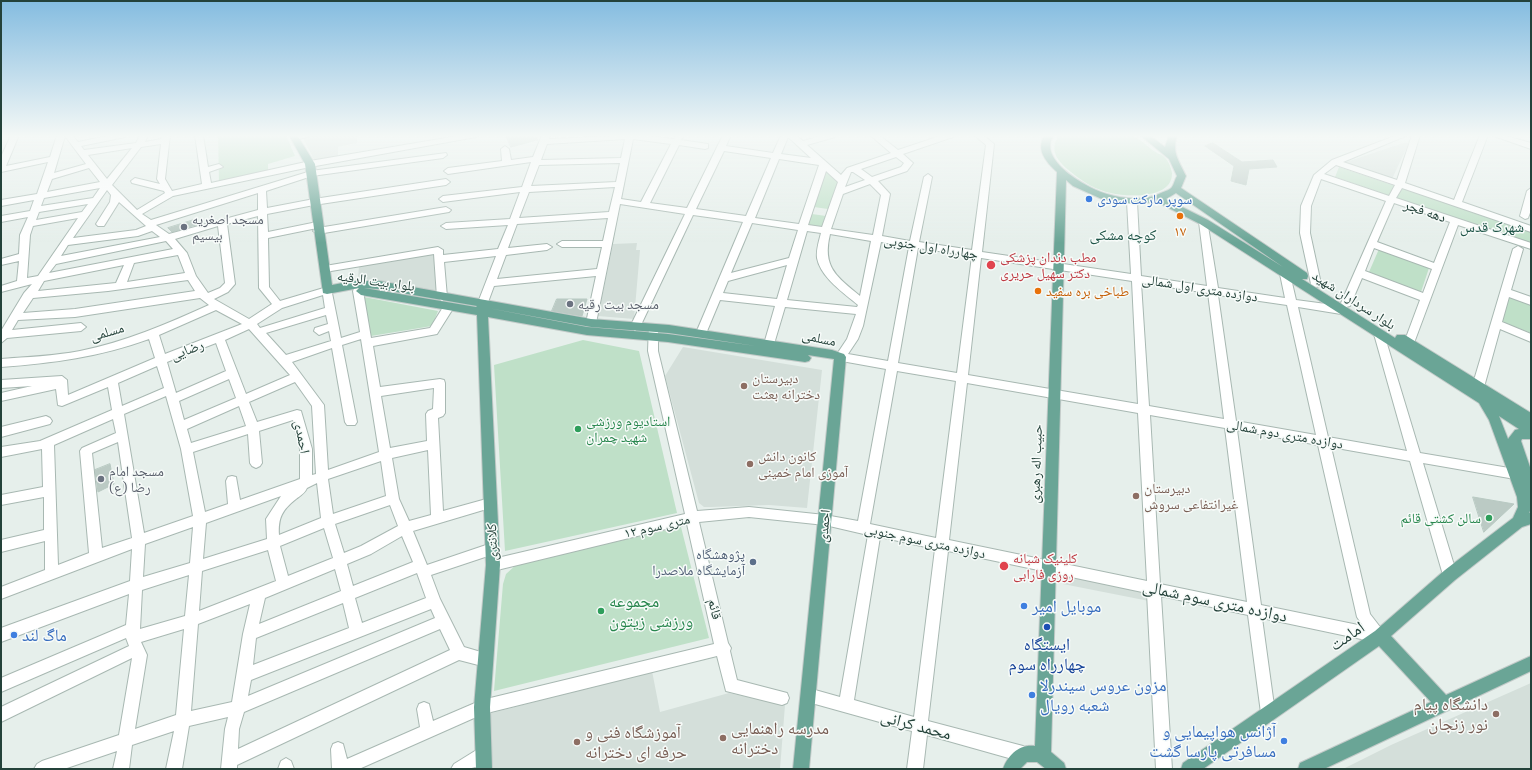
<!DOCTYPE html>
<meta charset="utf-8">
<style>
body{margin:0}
#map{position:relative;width:1532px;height:770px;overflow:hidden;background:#e6efeb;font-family:"Exo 2",sans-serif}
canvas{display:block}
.frame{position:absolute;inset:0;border:2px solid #24423a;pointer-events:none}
</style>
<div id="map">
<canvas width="1532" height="770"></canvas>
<div class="frame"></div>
</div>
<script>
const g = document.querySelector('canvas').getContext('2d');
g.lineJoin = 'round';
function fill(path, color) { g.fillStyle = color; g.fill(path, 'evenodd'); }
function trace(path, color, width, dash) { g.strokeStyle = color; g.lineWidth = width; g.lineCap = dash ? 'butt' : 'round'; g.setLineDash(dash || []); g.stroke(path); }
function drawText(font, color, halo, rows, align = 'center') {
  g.font = font + ' "Exo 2","Noto Naskh Arabic",sans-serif'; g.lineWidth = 3; g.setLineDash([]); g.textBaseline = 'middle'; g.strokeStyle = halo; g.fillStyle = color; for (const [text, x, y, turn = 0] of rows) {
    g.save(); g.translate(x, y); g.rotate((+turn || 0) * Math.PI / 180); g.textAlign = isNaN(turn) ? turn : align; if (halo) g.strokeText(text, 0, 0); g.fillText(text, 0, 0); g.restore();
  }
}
const built = new Path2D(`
 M321 135H357V143L338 147V157L314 160 303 138Z
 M1406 142 1409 143 1392 179 1343 163Z
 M637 243 636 250H640L634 319 598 316 613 244Z
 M437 253V291L358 278 359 266Z
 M683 347 822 370 807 508 769 505 711 507H704L699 503 665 376Z
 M1064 575 1149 590V601L1063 584Z
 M652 671 660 712 729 693 785 705 780 769H492L488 714Z
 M1531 683V769H1343L1391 745Z`);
const green = new Path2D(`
 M218 135H286L295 156 268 164V171L219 182Z
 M1059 135C1081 135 1106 132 1129 135 1137 136 1147 146 1154 151 1157 153 1159 154 1162 155 1168 159 1171 167 1172 173 1173 199 1128 197 1111 193 1096 190 1083 182 1071 172 1058 162 1048 150 1059 135Z
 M1339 167 1531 232V244L1335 177Z
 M825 170 839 179 828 209 814 207Z
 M812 214 826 216 823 227 808 225Z
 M1379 249 1429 268 1421 292 1369 272Z
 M1508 295 1531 303V333L1499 321Z
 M364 297 438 311 432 326 371 336Z
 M583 340 639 351 677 513 505 551 494 365Z
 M681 527 709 638 494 691 503 584 506 574 517 564Z`);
const building = new Path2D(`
 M506 135H535L538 140 511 147Z
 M1213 143 1242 162 1273 160 1277 167 1249 169 1246 185 1231 181 1234 166 1205 146Z
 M197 219 199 224 172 232 168 228Z
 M557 299H587L582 316 552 311Z
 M110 464 114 484 98 492 95 470Z
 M1473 497 1514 504 1484 532Z`);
const minor = new Path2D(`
 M11 135H19L6 166 50 157 57 135H72L78 142 112 135H126L125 137 81 146 84 150 136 143 140 135H148L145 142 161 139 162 135H170L165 179 172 191 202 184 195 135H203L208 167 219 164 223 167 209 172 211 183 310 161 463 135H480L476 137 310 167 173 196 142 214 151 220 311 171 446 153 447 155 443 158 312 176 266 191 267 208 314 199 446 179 450 182 446 185 314 205 267 214 268 232 317 222 322 225 317 228 268 238 269 287 280 301 327 287 331 288 341 338 360 332 353 291 354 289 358 288 363 291 371 338 430 328 445 304H453L454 307 437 334 373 346 380 387 440 379 444 380 445 383V413L443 416 438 418 443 511 490 498 494 499 496 503 494 507 490 508 413 531 427 565 492 543 497 545 498 549 497 553 431 575 440 599 464 647 491 655 493 660 491 665 486 667 459 660 237 765V769H221L225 729 228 717 189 726 182 769H166L174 731 132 745 129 769H113L117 751 64 769H34L37 764 42 761 119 735 132 658 1 722V707L129 646 126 638 1 692V678L126 625 129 594 1 642V628L130 581 132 549 1 599V587L45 570V541L1 552V540L44 530V497L1 505V495L43 487 42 449 1 457V447L40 441 112 410 108 387 62 406 58 405 56 389 1 401V393L32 386 1 388V380L62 376 67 380 68 395 155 358 149 339C99 357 54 363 1 367V359C27 357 54 356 80 351 125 342 167 324 209 305L200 298 75 317 18 320 12 330 81 323 86 327 81 331 7 338 1 343V331L24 293 32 284 1 292V286L17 281 19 261 1 265V259L19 254 20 235 28 217 1 222V216L30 211 34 200 1 206V200L37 194 48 162 1 172V157ZM65 136 86 164 54 173ZM161 144 157 179 160 184 135 178 131 181 132 183 164 191 165 193 137 210 112 185 141 147ZM132 148 107 179 88 155ZM89 168 100 182 47 192 52 179ZM100 188 93 198 41 206 44 198ZM107 190 111 195 110 202 96 224 98 226H104L119 202 146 226 136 230 73 238ZM258 193V210L169 234 156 225ZM88 204 82 212 36 220 39 212ZM258 216 259 288 272 304 249 319 214 299 228 292 235 284 227 224ZM78 218 38 276 27 278 30 235 33 226ZM218 226 225 283 220 288 208 293 196 276 187 253 175 239ZM152 231 160 237 61 256 68 245 138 236ZM166 241 173 249 49 273 56 264ZM178 255 185 273 127 282 134 263ZM124 265 116 283 38 291 44 281ZM188 280 195 291 75 309 23 313 33 298 108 291ZM323 295 325 308 260 328 257 324 282 308ZM216 310 242 324 165 354 159 335ZM326 315 328 324 315 328 314 331 319 335 329 331 331 341 286 355 266 333ZM249 329 290 375 246 394 225 340ZM361 339 379 452 328 470 324 405 292 362 332 348 345 422 347 425H355L357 422 342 345ZM216 343 226 371 176 393 167 362ZM157 366 164 388 122 406 118 383ZM229 379 236 398 184 420 179 401ZM295 382 312 406 316 474 312 475V449L301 411 297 410 257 422 249 402ZM434 388 433 409 428 411 426 414 427 441 390 448 381 396ZM166 396 181 449 193 516 144 533 124 414ZM239 406 246 426 191 443 187 429ZM113 419 116 433 82 448 80 451 89 553 58 565 54 445ZM293 420 300 449V479L240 500 236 477 232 476 228 477 226 481 228 504 205 512 193 452 248 434 250 463 252 466 256 468 260 466 262 463 259 431ZM118 442 132 538 102 548 92 453ZM428 450 431 515 409 521 399 499 392 458ZM381 461 386 496 333 514 328 479ZM317 483 321 518 279 535C278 518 282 510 296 499 300 496 305 493 307 488ZM281 496 266 519 267 539 203 559 206 523ZM390 505 398 526 361 546 344 553 335 524ZM193 527 190 563 143 577 145 544ZM324 528 333 558 288 576 280 546ZM402 536 413 562 353 586 347 564 371 554ZM268 550 276 581 199 611 202 571ZM335 569 341 591 259 624 265 598ZM417 573 426 598 362 623 355 598ZM189 575 185 616 140 629 142 590ZM343 603 349 628 253 665 256 638ZM250 604 243 634 232 702 191 711 198 624ZM431 609 435 618 248 696 251 680ZM184 629 176 715 135 729 147 655 141 642ZM440 629 450 650 238 749 239 729 244 712Z
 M299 135H315L295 140 291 138Z
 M542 135H550L549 139 639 135 674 139 676 135H684L681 140 708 144V148L705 149 679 145 650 203 687 208 723 135H731L726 146 773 153 781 135H796L803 141 824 135H836L835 137 807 145 841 175 847 168 891 153 870 135H879L898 150 943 135H954L953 137 903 154 913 163 907 171 878 181 890 194 882 236 910 241 924 177 928 174 932 177 919 242 972 250 986 145 974 135H983L994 144 982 252 1131 274 1127 202 1132 199 1137 202 1141 276 1207 286 1199 222 1204 219 1207 220 1218 288 1285 298 1280 274 1285 271 1290 274 1296 300 1341 306 1346 310 1341 314 1298 307 1328 437 1407 451 1374 334 1379 330 1384 334 1420 453 1515 469 1519 470 1521 474 1519 478 1515 479 1423 463 1457 575 1455 579 1450 581 1445 579 1443 575 1410 461 1331 447 1370 614 1387 636 1385 641 1380 643 1262 618 1275 713 1273 718 1268 720 1263 718 1261 713 1248 615 1161 596 1172 769H1156L1147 593 948 551 928 721 1023 746 1028 749 1031 754 1028 759 1023 762 927 735 923 769H907L912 731 808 702 803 700 801 695 803 690 808 688 840 697 868 535 825 525 749 517 699 522 728 643 731 648 730 651 737 680 787 693 789 698 787 703 782 705 726 691 717 656 483 714 359 769H332L331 749 333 744 338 742 343 744 347 759 420 727 417 709 419 704 424 702 429 704 433 721 482 700 714 644 687 524 493 571 488 569 487 565 488 561 493 559 685 514 648 351 649 326H657L658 329V351L697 511 749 507 825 515 858 521 886 369 836 360 835 357 847 339 856 314 785 307 774 344 769 348 764 344 775 306 720 300 705 336H697L696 333 743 222 693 215 640 327 635 331 630 327 685 214 620 204 596 323 591 327 586 323 596 276 494 286 487 305 482 309 477 305 496 256 444 262 447 297 442 301 437 297 434 254 325 272 322 271 320 269 322 267 325 266 438 247 443 250V255L498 249 508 225 446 229 441 226 446 223 510 219 520 192 443 202 439 199 443 196 522 187 531 162 448 174 444 171 448 168 502 161 501 149 505 146 509 149 511 160 533 157ZM788 137 811 158 781 154ZM625 139 621 158 541 160 547 144ZM633 139 671 144 641 202 621 199ZM724 151 771 158 746 216 696 209ZM896 157 904 163 901 167 872 177 861 169ZM779 159 819 165 799 224 755 218ZM620 163 616 182 531 186 539 165ZM826 171 838 182 822 227 808 225ZM851 172H853L865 180 845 187ZM870 184 881 195 873 235 831 229 843 194ZM615 187 609 212 519 218 529 192ZM608 218 603 241H562L557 244 562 247H602L597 269 497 279 506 255 547 250 552 247 547 244 508 248 517 224ZM752 223 798 230 789 258 731 273ZM807 231 821 233C819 241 816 250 817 258 821 278 844 293 858 305L857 307 787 300ZM830 234 871 241 860 296C836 276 822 267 830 234ZM881 242 909 247 888 361 848 354 858 339 863 326ZM918 248 972 256 957 373 898 363ZM981 258 1132 281 1138 404 968 375ZM787 265 777 299 723 293 728 281ZM1141 283 1208 293 1224 419 1149 406ZM1218 295 1287 305 1316 435 1236 421ZM897 371 956 381 936 538 870 524ZM967 383 1138 413 1147 581 949 540ZM1150 415 1225 428 1247 602 1160 584ZM1237 430 1318 445 1357 617 1363 626 1261 605ZM880 537 935 549 914 717 854 700Z
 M1397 135H1408L1343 162 1397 180 1412 135H1420L1405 183 1454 200 1480 135H1488L1462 202 1531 226V232L1402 188 1396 198 1531 243V249L1458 225 1414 343 1409 347 1404 343 1420 300 1362 278 1350 306 1346 307 1341 303 1386 201 1321 179 1311 206 1310 233 1321 284 1319 286 1316 287 1311 284 1300 233 1301 206 1314 175 1332 160ZM1336 165 1395 185 1389 196 1324 174ZM1394 203 1450 222 1434 263 1377 242ZM1374 248 1432 269 1423 293 1365 271Z
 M1491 135H1503L1531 143V149Z
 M1531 188V210L1528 218 1525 219 1520 216 1527 191Z
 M446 207 451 210 449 212 318 234 313 231 318 228Z
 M1518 246 1523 249 1511 290 1531 297V305L1509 297 1502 322 1531 334V342L1500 329 1484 387 1482 390H1474L1472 387 1513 249Z
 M46 416 50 418 52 421 50 424 1 437V427Z
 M483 746 488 749 491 754C484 770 466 769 451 769L454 764Z
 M286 758 291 761 294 769H278L281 761Z`);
const major = new Path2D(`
 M289 135H297L315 164 332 285 353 281H379L591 319 669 325 832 350 844 354 846 357 809 769H793L834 359 808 355 811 358 809 361 805 362 668 342 587 335 488 317 500 565 490 707 492 769H476L474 707 486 565 477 315 361 295 356 291 359 288 327 294 323 293 305 164ZM364 288 379 289 477 306 476 307ZM488 308 591 327 669 333 756 346 668 334 587 327Z
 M1045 135H1054C1036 160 1087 188 1107 194 1123 199 1146 201 1161 193 1165 191 1170 190 1172 187 1174 184 1175 179 1177 176L1169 159 1140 135H1149L1165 147 1169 135H1177C1172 153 1178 159 1186 176L1181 188 1307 273 1308 276 1307 279H1302L1395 338 1397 335H1405L1531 413V439H1522L1521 441 1531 470V495L1530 494 1531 509 1529 513 1531 512V524L1522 527 1455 580 1391 636 1446 695 1531 656V671L1324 769H1298L1300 763 1431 702 1379 646 1203 769H1181L1183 763 1375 631 1445 570 1513 518 1518 507 1517 497 1489 420 1479 403 1200 224 1157 202 1133 204 1104 200 1073 186 1066 180 1051 752 1064 763 1066 769H1046L1037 762H1027L1020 769H1003C1008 755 1019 744 1035 746L1057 172C1046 162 1035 149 1045 135ZM1176 193 1283 267 1208 220 1166 199ZM1499 416 1519 429 1515 430 1508 439Z`);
const markers = [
 [1089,199,4,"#3f7fe0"],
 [1180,216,4,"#e8710a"],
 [184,227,4,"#6b7280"],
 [991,265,5,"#e0444e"],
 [1038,291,4,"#e8710a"],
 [570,304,4,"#6b7280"],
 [744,386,4,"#8d6e63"],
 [578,429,4,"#2e9e5b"],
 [750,464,4,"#8d6e63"],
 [101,479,4,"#6b7280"],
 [1136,496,4,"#8d6e63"],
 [1489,518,4,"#2e9e5b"],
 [753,562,4,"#5c6f8a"],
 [1004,566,5,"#e0444e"],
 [1024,606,4,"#3f7fe0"],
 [601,611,4,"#2e9e5b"],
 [1047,627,4,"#1a4fb4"],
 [14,635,4,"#3f7fe0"],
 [1032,695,4,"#3f7fe0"],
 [1496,714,4,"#8d6e63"],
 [723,738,4,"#8d6e63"],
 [1284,741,4,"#3f7fe0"],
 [577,742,4,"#8d6e63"]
];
const shopNames = [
 ["سوپر مارکت سودی",1097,199]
];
const streetNames = [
 ["دهه فجر",1425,211,19],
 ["چهارراه اول جنوبی",931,247,9],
 ["بلوار بیت الرقیه",376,281,8],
 ["دوازده متری اول شمالی",1200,288,9],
 ["بلوار سرداران شهید",1354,300,33],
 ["مسلمی",107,332,-16],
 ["مسلمی",819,338,12],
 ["رضایی",187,350,-21],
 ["دوازده متری دوم شمالی",1285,434,10],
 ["احمدی",302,437,79],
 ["حبیب اله رهبری",1036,464,-88],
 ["۱۲ متری سوم",657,526,-13],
 ["احمدی",824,526,-85],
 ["دوازده متری سوم جنوبی",925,541,12],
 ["کلانتری",492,542,-92],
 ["قائم",715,609,77]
];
const worshipNames = [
 ["مسجد اصغریه",192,219],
 ["بیسیم",192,235],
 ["مسجد بیت رقیه",578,304],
 ["مسجد امام",109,471],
 ["رضا (ع)",109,487]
];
const foodNames = [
 ["۱۷",1180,231],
 ["طباخی بره سفید",1046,291,"left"]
];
const healthNames = [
 ["مطب دندان پزشکی",1000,257],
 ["دکتر سهیل حریری",1000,273],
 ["کلینیک شبانه",1013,558],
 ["روزی فارابی",1013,574]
];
const educationNames = [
 ["دبیرستان",752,378],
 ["دخترانه بعثت",752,394],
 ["کانون دانش",758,456],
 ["آموزی امام خمینی",758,472],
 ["دبیرستان",1144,488],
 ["غیرانتفاعی سروش",1144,504]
];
const leisureNames = [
 ["استادیوم ورزشی",586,421],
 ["شهید چمران",586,437],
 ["سالن کشتی قائم",1481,518,"right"]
];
const serviceNames = [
 ["پژوهشگاه",745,554],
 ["آزمایشگاه ملاصدرا",745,570]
];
const neighbourhoodNames = [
 ["شهرک قدس",1492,227],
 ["کوچه مشکی",1123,235]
];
const nearLeisurenames = [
 ["مجموعه",609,601],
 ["ورزشی زیتون",609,621]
];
const nearStreetnames = [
 ["دوازده متری سوم شمالی",1215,601,12],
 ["امامت",1347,636,-35],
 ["محمد کرانی",916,725,15]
];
const nearShopnames = [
 ["موبایل امیر",1032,606],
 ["ماگ لند",22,635],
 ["مزون عروس سیندرلا",1040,685],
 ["شعبه رویال",1040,705],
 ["آژانس هواپیمایی و",1276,731,"right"],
 ["مسافرتی پارسا گشت",1276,751,"right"]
];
const nearTransitnames = [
 ["ایستگاه",1047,644],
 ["چهارراه سوم",1047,664]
];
const nearEducationnames = [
 ["دانشگاه پیام",1488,704,"right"],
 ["نور زنجان",1488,724,"right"],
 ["مدرسه راهنمایی",731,728],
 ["دخترانه",731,748],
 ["آموزشگاه فنی و",585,732],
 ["حرفه ای دخترانه",585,752]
];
fill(built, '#d4dfda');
fill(green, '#bfe0c8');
fill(building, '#bbcac4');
trace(building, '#b8c9c2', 1);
trace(minor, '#a8b8b2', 2);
trace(major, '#c2cac8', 2);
fill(minor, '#fff');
fill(major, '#6aa596');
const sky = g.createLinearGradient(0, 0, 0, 243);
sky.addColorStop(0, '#84bce0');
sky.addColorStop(0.56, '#f4f8f6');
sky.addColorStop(1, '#f4f8f600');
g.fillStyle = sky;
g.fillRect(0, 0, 1532, 243);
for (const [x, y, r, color] of markers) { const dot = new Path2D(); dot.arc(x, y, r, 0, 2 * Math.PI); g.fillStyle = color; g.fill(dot); trace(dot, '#f7fbf9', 1.5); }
drawText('14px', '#366cbe', '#f7fbf9', shopNames, 'left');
drawText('14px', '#24423a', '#f7fbf9', streetNames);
drawText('14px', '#5b616d', '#f7fbf9', worshipNames, 'left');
drawText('14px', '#c56008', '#f7fbf9', foodNames);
drawText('14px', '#be3a42', '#f7fbf9', healthNames, 'left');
drawText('14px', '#785e54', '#f7fbf9', educationNames, 'left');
drawText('14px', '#27864d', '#f7fbf9', leisureNames, 'left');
drawText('14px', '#4e5e75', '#f7fbf9', serviceNames, 'right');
drawText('15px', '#1f5548', '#f7fbf9', neighbourhoodNames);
drawText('17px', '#27864d', '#f7fbf9', nearLeisurenames, 'left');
drawText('17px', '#24423a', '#f7fbf9', nearStreetnames);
drawText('17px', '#366cbe', '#f7fbf9', nearShopnames, 'left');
drawText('17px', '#164399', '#f7fbf9', nearTransitnames);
drawText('17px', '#785e54', '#f7fbf9', nearEducationnames, 'left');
</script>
